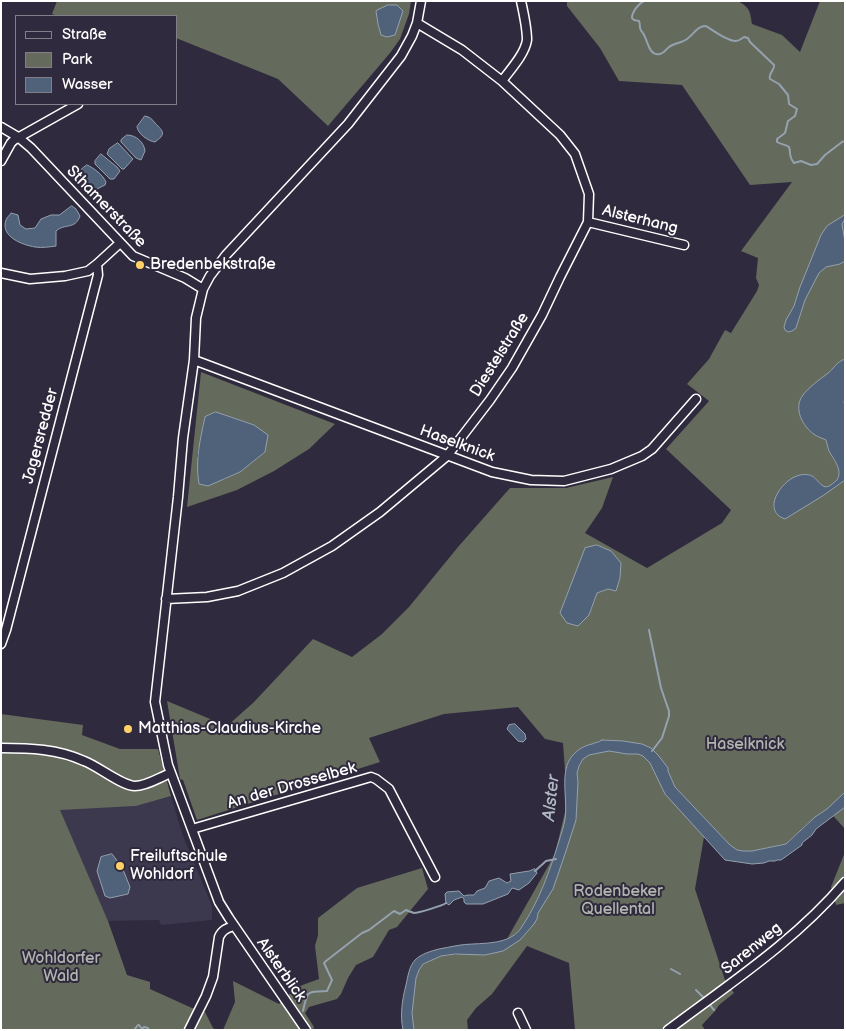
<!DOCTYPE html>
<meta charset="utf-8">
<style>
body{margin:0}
#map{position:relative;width:846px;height:1031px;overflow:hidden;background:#2f2a3d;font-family:"Balsamiq Sans",sans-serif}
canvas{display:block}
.frame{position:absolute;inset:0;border:2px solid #fff;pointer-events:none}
.legend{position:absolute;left:15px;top:15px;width:162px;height:90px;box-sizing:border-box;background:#2f2a3d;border:1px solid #827f8b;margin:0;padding:6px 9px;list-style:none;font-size:15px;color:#fff}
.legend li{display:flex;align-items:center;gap:10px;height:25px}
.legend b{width:25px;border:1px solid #827f8b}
</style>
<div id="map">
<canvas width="846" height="1031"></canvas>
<div class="frame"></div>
<ul class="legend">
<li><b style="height:6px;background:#2f2a3d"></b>Straße</li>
<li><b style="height:14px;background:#646a5c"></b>Park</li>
<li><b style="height:14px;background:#4f627a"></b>Wasser</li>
</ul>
</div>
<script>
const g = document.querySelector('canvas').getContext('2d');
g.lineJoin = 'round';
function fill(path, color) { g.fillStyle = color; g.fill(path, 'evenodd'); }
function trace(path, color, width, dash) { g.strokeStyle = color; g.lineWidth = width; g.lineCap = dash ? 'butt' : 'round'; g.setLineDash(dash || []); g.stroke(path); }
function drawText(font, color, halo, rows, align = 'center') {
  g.font = font + ' "Balsamiq Sans",sans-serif'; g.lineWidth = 4; g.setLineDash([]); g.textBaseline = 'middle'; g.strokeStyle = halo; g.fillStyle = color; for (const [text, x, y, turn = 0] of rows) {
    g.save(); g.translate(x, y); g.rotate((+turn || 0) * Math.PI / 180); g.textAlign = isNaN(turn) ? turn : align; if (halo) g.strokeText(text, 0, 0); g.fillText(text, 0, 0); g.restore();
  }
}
const built = new Path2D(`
 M171 796 183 836 212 906V920L161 925 159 920 108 921 84 900 60 809 136 806Z`);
const green = new Path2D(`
 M57 1H411L409 14 400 39 390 53 328 126 278 79 176 38V16H58L52 14Z
 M567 1H738C750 8 750 11 752 24L782 35 800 52 820 1H841L845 3V829L827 809 807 824 786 844 752 851H743L737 850 730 845 687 802 704 837 695 889 725 980 734 993 719 1005 715 1011 702 1025 705 1030H575L569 963 527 946 492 994 476 1008 467 1020 468 1030H403L401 1017 410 969 422 965 431 960 441 956 459 954 507 939 555 854 565 812V771L563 743 545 739 518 707 444 714 369 738 380 762 197 820 183 780 180 779 167 701 227 726 254 702 313 639 352 657 382 634 409 607 458 547 510 488H566L613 477 602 508 585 533 647 568 722 523 731 510 666 449 709 401 687 384 709 359 725 330 731 333 757 291 759 285 756 278 758 258 741 251 792 182 750 185 682 85 619 81 600 48 567 6ZM611 551 608 589 597 593 589 615 578 626Z
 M201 372 335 424 309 449 274 471 237 490 187 507ZM216 412 254 425 265 452 240 472 223 480 197 457 205 417Z
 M1 714 83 725 82 735 120 749H158L171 796 136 806 60 810 108 921 127 975 150 982V989L192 1008 205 1012 213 1028 216 1030H1Z
 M845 852V903L836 905 831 887Z
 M422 868 428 889 397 927 389 930 373 957 356 965 348 978 341 994 337 999 309 1007 305 1013 314 1027 313 1030H223L235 1002 233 981 279 1004 297 987 319 979 315 946 318 935V918L357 888Z`);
const water = new Path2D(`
 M388 5H397L403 11 395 35 387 37 381 35 378 24 376 11Z
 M145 116C150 117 152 119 155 123 164 132 166 134 155 142 148 141 138 134 137 127Z
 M127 135C136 135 144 142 145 151L141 160 136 158 121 142V140Z
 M118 143 133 159 124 169H122L107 154 109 149Z
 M101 154 117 167 120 171 114 179H110L95 164V161Z
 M87 165C94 168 103 175 106 182L105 185 95 190 92 185 87 184 84 182 78 176 77 173Z
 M72 206 76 209 80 216C75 230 65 223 56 231V246C49 247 42 248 35 247 23 245 0 237 6 220 7 217 10 215 11 213L18 215 20 225 26 229 35 228 41 219 51 215H59Z
 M845 215V219L842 224 845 242V261L840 264 826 267 819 273 805 300 796 328 792 331 788 332 785 330 784 327 786 320 794 306 800 287 821 235 827 226Z
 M845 359V399L844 402 845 405V480L824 495 785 519C761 511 781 481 797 476 802 474 808 474 812 476 819 480 822 491 831 485 832 484 836 481 837 480 843 470 834 460 829 451 828 448 827 444 826 440 822 438 818 437 815 435 802 426 793 408 803 395 809 387 819 380 827 374 834 369 836 362 845 359Z
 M216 412 254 425 268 435 265 452 240 472 208 486 199 484C195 461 200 440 205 417Z
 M597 545 611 551 621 563 620 578 616 591 608 589 597 593 589 615 578 626 567 623 560 613 585 548Z
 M515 724 525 734 526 739 523 742 518 741 507 729 509 725Z
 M602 740 623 741 642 744 651 748 658 755 668 768V771L675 787 730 845 737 850 743 851H752L786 844 815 817 827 809 845 792V807L816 829 812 835 802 843V845L781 860H777L775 861H769L764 863 752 864 725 860 665 794 650 763 643 756 638 754H627L609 751 589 755 583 759 579 766 577 773 578 782 576 820 566 851 553 889 538 913 537 919 534 924 520 940 503 951 485 955 455 954 441 956 423 964 419 970 416 978 412 1013 414 1030H403C400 1015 402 1000 406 985 408 976 409 967 415 960 421 954 431 951 439 949 450 947 462 944 473 944 490 943 511 943 521 928 539 902 550 870 559 841 561 834 564 826 565 819 568 800 560 775 570 759 575 751 583 746 592 744 596 742 598 743 602 740Z
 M112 854 122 867 130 887 128 894 110 898 105 896 97 871 101 857Z
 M535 869 537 873 529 883 519 890 512 888 508 894 483 904H466L464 902V899L462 897 454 900 449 905 446 903 445 894 447 892 459 891 464 896 468 895H474L477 891 485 888 489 881 499 878 507 883 511 881 510 874 529 871Z`);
const stream = new Path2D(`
 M644 1C638 4 632 12 632 18L634 20 639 21C640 23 640 26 640 28 641 32 643 32 644 35 648 42 649 56 660 54 665 53 666 49 669 47 674 43 682 43 687 39 694 34 697 26 706 26 712 30 729 42 736 41 739 41 741 39 744 37L748 38 750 42 774 65C775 70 768 73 770 79L779 84 788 95 789 104 797 109 795 116 788 121 785 133 777 139V142C780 144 787 145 789 147 791 151 788 156 794 163L801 161 811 165 817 164 825 155 842 142 845 141
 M649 630 661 688 669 711V716L662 738 652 751
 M535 871 546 861 556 859
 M671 969 680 974
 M696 990 706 1000
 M709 1004 714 1010
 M303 1011C308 988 307 993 327 991L332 980 324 963 326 961 362 933 369 930 394 911 400 914 406 910C408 911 411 912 414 913 418 913 442 906 446 903
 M101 1030H102
 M134 1030 138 1025H139L142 1029 144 1027 148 1028 149 1030`);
const minor = new Path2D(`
 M502 81C510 70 525 54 527 40 527 32 523 10 521 1
 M1 127 18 137 31 148 133 256 185 278 203 289
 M1 161 11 143 14 140 78 104
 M588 222 684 245
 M1 273 30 279 65 276 88 271 97 264
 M194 360 492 472 531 480 564 481 611 469 642 456 652 449 696 399
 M166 599 207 597 238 591 283 573 332 546 380 512 447 456 490 400 512 368 542 315 560 277 588 222 589 194 575 154 560 135 502 81 462 50 417 23
 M1 644 6 630 98 275 97 264 120 243
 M1 748C30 748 58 749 84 761 98 766 122 786 135 786 147 786 160 777 171 773
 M192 829 371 777 376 779 389 789 435 877
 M518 1013 526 1030
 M189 1030 206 996 213 977 219 937C222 930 227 928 234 926
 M306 1030 229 918 219 902 168 765 155 702 178 497 183 438 194 360 196 318 203 289 210 276 226 255 348 124 401 56 412 36 417 23 421 1
 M668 1030C729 984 795 941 845 882`);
const markers = [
 [140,265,5,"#ffd166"],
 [128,729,5,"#ffd166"],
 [120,866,5,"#ffd166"]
];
const streetNames = [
 ["Sthamerstraße",106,207,46],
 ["Alsterhang",640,220,14],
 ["Diestelstraße",500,355,-58],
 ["Jagersredder",41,436,-75],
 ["Haselknick",457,444,20],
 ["An der Drosselbek",292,786,-16],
 ["Sarenweg",752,949,-39],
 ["Alsterblick",281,970,55]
];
const poiNames = [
 ["Bredenbekstraße",150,265],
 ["Matthias-Claudius-Kirche",138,729],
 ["Freiluftschule",130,857],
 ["Wohldorf",130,875]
];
const parkNames = [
 ["Haselknick",745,745],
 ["Rodenbeker",618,892],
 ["Quellental",618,910],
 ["Wohldorfer",61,959],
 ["Wald",61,977]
];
const waterNames = [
 ["Alster",552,798,-84]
];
fill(built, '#3c384e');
fill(green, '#646a5c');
fill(water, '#4f627a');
trace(water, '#95a1af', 1);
trace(stream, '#95a1af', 2);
trace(minor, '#fff', 11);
trace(minor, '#2f2a3d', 8);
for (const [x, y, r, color] of markers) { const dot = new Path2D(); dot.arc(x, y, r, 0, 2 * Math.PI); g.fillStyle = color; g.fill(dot); trace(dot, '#2f2a3d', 2); }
drawText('16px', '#fff', '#2f2a3d', streetNames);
drawText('16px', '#fff', '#2f2a3d', poiNames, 'left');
drawText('16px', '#b2b4ae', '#2f2a3d', parkNames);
drawText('italic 18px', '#b0b8c3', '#2f2a3d', waterNames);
</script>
